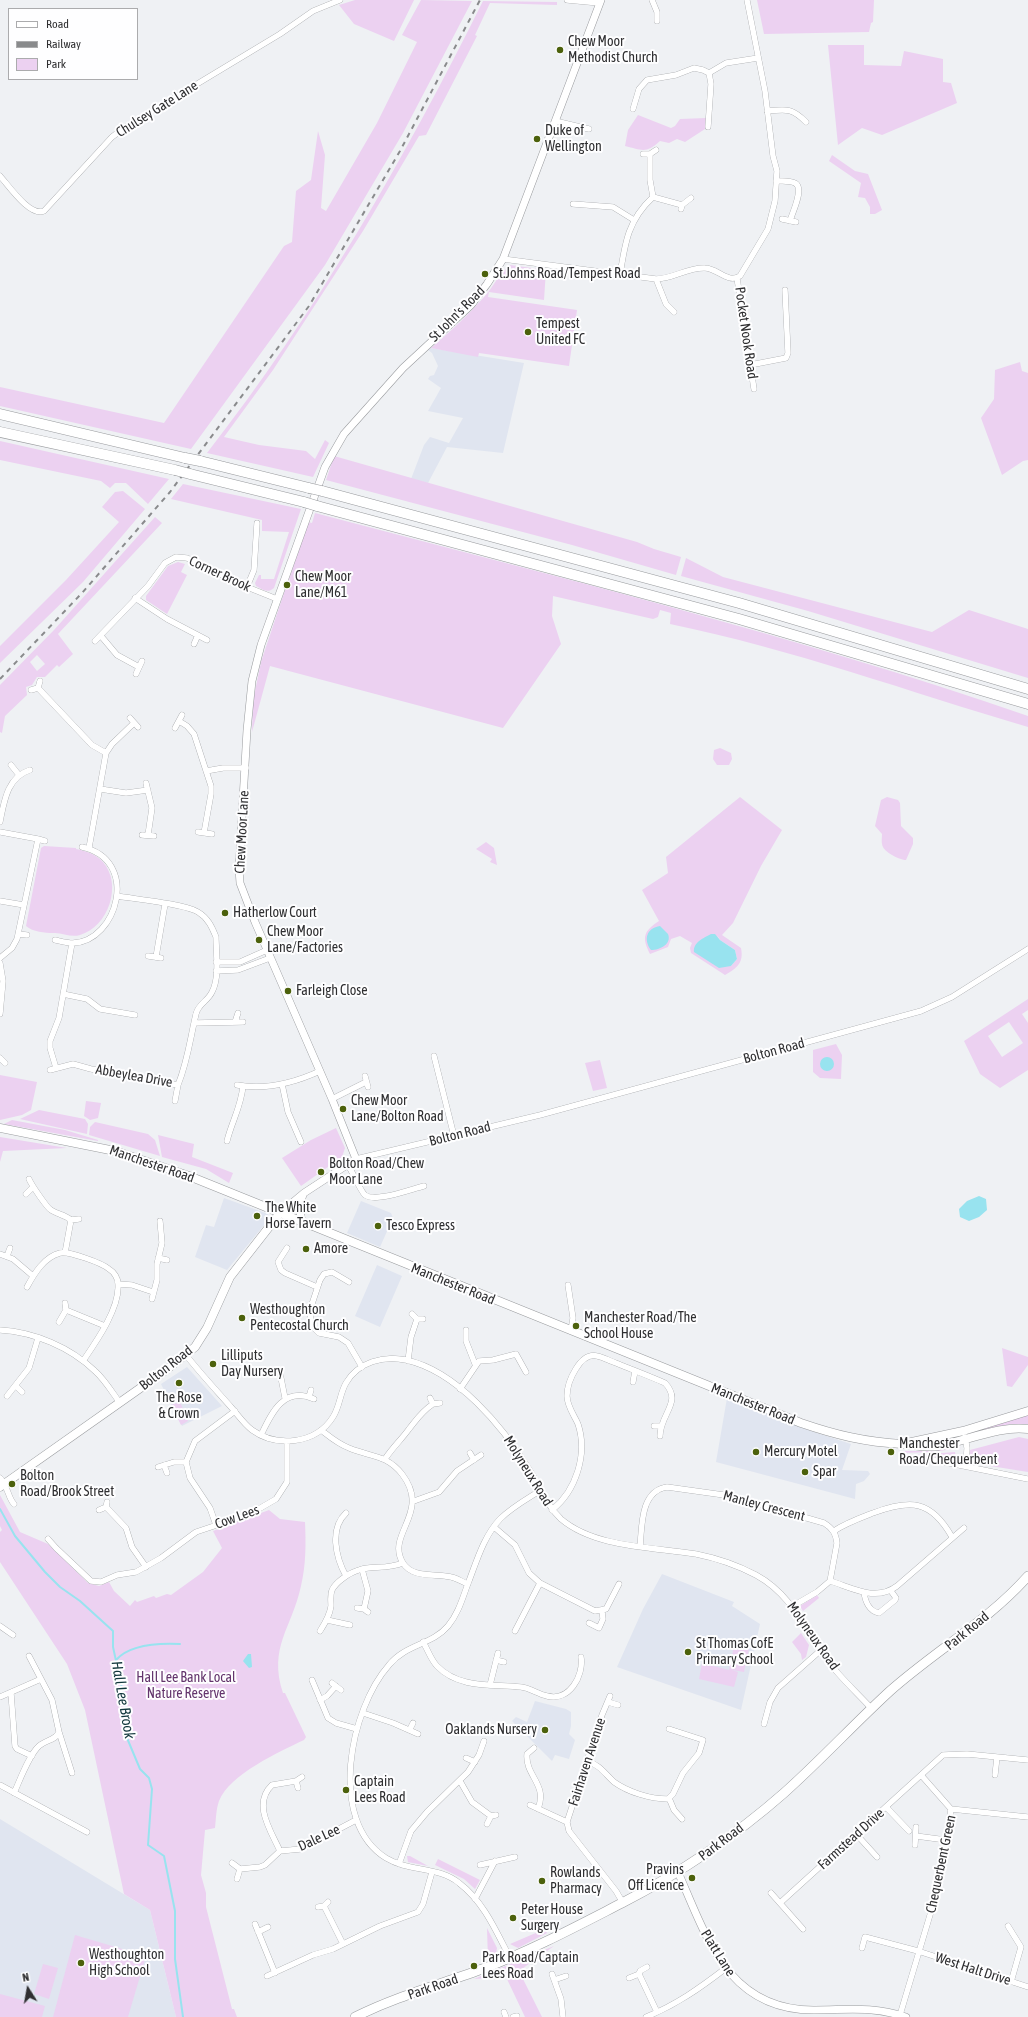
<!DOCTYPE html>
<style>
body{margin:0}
#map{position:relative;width:1028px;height:2017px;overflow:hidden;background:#eff1f4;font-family:"Asap Condensed",sans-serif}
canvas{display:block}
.legend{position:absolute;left:8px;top:8px;width:130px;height:72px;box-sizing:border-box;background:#fefeff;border:1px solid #ababad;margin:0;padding:5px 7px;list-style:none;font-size:12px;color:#2f2f31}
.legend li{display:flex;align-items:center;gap:8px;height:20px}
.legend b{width:20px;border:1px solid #ababad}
.north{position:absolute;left:8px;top:1969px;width:40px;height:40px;-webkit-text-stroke:3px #fefeff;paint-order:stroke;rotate:349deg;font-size:11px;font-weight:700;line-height:16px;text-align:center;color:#2f2f31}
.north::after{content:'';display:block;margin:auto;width:14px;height:18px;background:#2f2f31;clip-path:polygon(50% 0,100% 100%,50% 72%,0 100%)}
</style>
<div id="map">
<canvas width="1028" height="2017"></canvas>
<ul class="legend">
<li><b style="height:5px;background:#fff"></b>Road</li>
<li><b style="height:5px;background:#898a8c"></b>Railway</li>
<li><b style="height:11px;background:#ecd1f1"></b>Park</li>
</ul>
<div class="north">N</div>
</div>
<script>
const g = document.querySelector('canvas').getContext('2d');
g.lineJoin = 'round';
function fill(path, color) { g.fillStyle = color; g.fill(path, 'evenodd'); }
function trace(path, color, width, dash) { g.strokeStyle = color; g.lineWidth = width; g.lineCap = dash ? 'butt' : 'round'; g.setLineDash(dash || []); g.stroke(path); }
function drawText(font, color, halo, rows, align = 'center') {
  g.font = font + ' "Asap Condensed",sans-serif'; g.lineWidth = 4; g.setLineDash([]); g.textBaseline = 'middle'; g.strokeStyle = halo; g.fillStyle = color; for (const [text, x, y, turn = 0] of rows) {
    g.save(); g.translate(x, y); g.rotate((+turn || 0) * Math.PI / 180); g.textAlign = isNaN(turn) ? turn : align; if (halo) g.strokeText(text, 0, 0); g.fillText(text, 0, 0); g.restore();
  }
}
const built = new Path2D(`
 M431 348 524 363 503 453 447 447 428 483 411 479 424 445 430 437 449 443 463 418 428 411 441 388 428 379 430 376 434 375 438 366 432 353 428 350Z
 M224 1198 268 1214 265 1224 227 1270 195 1257 206 1225 214 1227Z
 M361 1201 391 1213 393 1218 380 1247 347 1233Z
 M377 1265 402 1276 380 1327 355 1316Z
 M187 1367 222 1406 182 1426 161 1384Z
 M727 1398 811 1431 851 1444 842 1470 868 1471 870 1474 864 1481 856 1484 855 1499 716 1462Z
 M662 1574 734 1602 732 1606 760 1624 741 1710 617 1667 643 1609Z
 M535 1701 566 1709 571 1712V1726L569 1734 575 1740 569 1759 555 1755 552 1761 512 1721 516 1717 527 1722Z
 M0 1819 150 1910 176 2017H0Z`);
const green = new Path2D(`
 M355 0H414L394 41 354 24 339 5Z
 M421 0 472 1 403 133 325 265 191 449 0 406V387L164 423 284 246 292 242 296 191 311 180 318 131 325 155 321 208 326 211 377 123 417 42 402 35Z
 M757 0H874L873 22 871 23 869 32 764 34Z
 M483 1 557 2V5L490 3 475 35 477 36 426 135 419 136 363 231 273 370 224 437 259 445 306 451 315 459 325 440 329 443 313 477 207 453C316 313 404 160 483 1Z
 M828 45H864V65L901 66 904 51 943 59V82L951 83 957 103 882 135 862 128 838 145Z
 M638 115 671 128 675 126 680 119 706 118 705 129 685 142 677 139 669 143 660 141C646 154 642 150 625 146L628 130Z
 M832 155 855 171 868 174 882 210 875 214H870V207L865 198 858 197 861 183 829 161Z
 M510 265 546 270 544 300 489 292 488 297 577 310 569 366 479 353 478 357 431 348C450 332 468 315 485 296 494 286 499 273 510 265Z
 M1020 362 1022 371 1028 373V460L1023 461 1002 475 981 418 994 399 995 370Z
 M0 441 169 479 148 504 126 483H115L110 488 101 481 0 460Z
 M334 456 637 542 654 549 681 557 676 575 572 545 326 480Z
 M183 484 301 509 274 588C267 594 262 589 256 586L255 583 259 575H261V579H274L289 532 262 531V520L171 499Z
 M123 491 145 509 83 582 0 663V646L66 580 119 522 102 507 115 492Z
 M315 513C554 576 794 635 1028 716V727C909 692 792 649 670 624L671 613 660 610 658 617 653 619 553 596 552 616 561 644 503 728 270 666 252 732 253 701 261 662 286 587 287 588 290 580 289 579 308 522 312 523Z
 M155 517 162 523 58 634 73 654 59 667 57 665 45 677H37L32 685 26 687 27 695 5 716 2 733 0 732V685L54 630ZM37 655 45 664 37 671 30 662Z
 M686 558 723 577 932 632 969 610 1028 629V678L808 611 681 576Z
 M178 562 185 564 181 572 187 575 167 614 146 600V596L168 566Z
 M720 748 731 753 732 759 729 765H717L713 759 714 750Z
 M740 797 782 830 761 866 733 923 722 935 741 948C744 963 737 968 725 975L691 953 690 948 692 943 680 936 671 939 668 947 650 954C641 937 644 931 659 921L642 890 668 873 666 857ZM717 935 720 940 735 950 737 959 731 966Z
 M887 797 898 800 900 803 901 826 913 838V844L906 860C900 860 886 853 883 847 881 843 882 838 882 834L875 826 881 800Z
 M486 842 494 848 497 865 490 862 492 859 476 849Z
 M44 846 76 848V849C86 851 96 854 103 862 123 885 108 927 80 935 70 938 62 932 53 933 45 933 33 932 26 926L41 848Z
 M1028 999V1010L1022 1014 1028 1023V1070L1000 1088 980 1074 964 1041ZM1009 1022 1023 1043 1002 1057 988 1036Z
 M836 1044 842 1055 841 1079 820 1078 813 1072V1050Z
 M600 1060 607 1088 593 1091 585 1063Z
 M0 1075 37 1082 31 1110 22 1115 0 1120Z
 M86 1101 101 1103 98 1118 90 1120 84 1116Z
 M39 1110 85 1119 88 1124 87 1134 20 1119Z
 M12 1120 65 1130 98 1140V1141L4 1124Z
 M95 1122 148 1134 155 1140 160 1156 89 1135 90 1127Z
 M336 1128 345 1148 342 1157 301 1186 282 1158 311 1140Z
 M158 1135 194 1144 192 1157 233 1173 229 1183 206 1169 162 1157Z
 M0 1137 67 1148 3 1151 0 1162Z
 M1002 1348 1028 1357V1365L1012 1387 1007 1386Z
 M180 1402 188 1421 181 1425 171 1405Z
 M1028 1415V1424H1011L972 1434 974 1431Z
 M1019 1437 1028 1439V1472L978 1464 970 1457V1450Z
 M957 1447 961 1448 931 1452 899 1453V1451H935Z
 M955 1452 956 1459C938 1455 920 1460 903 1456Z
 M0 1495 20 1532 48 1544 88 1583 99 1586 109 1582 114 1591 130 1606 135 1600 137 1602 154 1596 156 1598 167 1594 171 1595 203 1572 222 1548 213 1531 269 1510 280 1519 305 1522C306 1544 306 1565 301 1586 292 1628 268 1647 283 1693H285L306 1737 304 1740C279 1752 230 1774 219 1801 216 1809 216 1820 215 1828L205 1830 201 1875 206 1893V1907L232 2009H234L237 2017H176L150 1910 124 1894 85 1710 67 1664 0 1562V1532L2 1530 0 1526Z
 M817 1595 819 1598 803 1611 800 1606Z
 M801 1633 809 1645 806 1657 802 1660 801 1654 792 1642Z
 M735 1641 750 1644 744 1672 732 1670 738 1672 734 1687 699 1679 702 1663 729 1670Z
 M407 1856H410L428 1866 408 1862Z
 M438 1859 480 1880 475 1889 464 1879 435 1865Z
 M487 1928 497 1948 495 1958 488 1960Z
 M545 1929 547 1933 518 1948 510 1944Z
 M75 1935 146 1956 128 2017H53Z
 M554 1946 519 1971 542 2017H525L506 1977 474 1979Z
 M43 1964 58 1968 49 1999 34 1994Z
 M0 1994 45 2006 42 2017H0Z`);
const water = new Path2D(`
 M660 926 668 934C672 944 660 950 651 950 643 939 647 928 660 926Z
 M711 934H715L720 940 735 950 737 959 731 966 719 968 694 952C693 942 704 938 711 934Z
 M820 1064a7 7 0 1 1 14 0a7 7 0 1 1-14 0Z
 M979 1196 986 1199 987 1210 979 1217 969 1221 960 1217 959 1209 967 1201Z
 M248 1654H251L252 1667 249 1668 243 1661Z`);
const stream = new Path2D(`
 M0 1509 15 1536 45 1572 60 1587 80 1601 113 1631V1647L125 1702 127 1738 140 1769 149 1778 152 1789 148 1845 164 1856 175 1911V1959L183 2017
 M116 1660C130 1644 159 1643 180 1644`);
const minor = new Path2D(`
 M567 0 599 3
 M652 0 657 12V21
 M709 73 726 63 758 58
 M633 109 639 89 647 80 676 75 694 68 703 70 709 73 711 84 708 127
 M767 111C787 109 792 108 806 122
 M555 121 589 129
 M643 154H650L656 150
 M0 176C9 186 30 217 44 211L112 137 124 128 280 34 313 11 340 0
 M776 181C782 181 790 180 795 183 805 188 792 213 790 221
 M653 197 682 205
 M573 204 613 207 634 220
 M681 209 682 205 691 198
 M782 219 796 222
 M503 259 656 279C673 279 688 267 705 268 717 268 728 284 740 276L768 229 775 201 777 171 773 156 765 91 747 0
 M620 275C625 243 628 220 653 197L650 180V154
 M737 278 754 389
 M656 279 666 304 674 312
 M750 365 786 358 788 353 785 290
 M247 587 254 570 257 523
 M135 598 167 619 207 640
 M101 636 117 655 139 667
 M95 641 148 586 165 563 176 557 187 558 247 587 277 599
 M194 644 198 635
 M136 674 142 661
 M38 688 92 745 106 753 89 848
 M31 690 38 688 40 681
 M130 718 138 727
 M179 721 187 726 194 734 211 786V794L204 833
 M175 728 182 715
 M106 753 112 744 134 723
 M11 765 19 775
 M206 771 223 768H246
 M146 783 152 808 148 835
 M100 789 126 793 148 790
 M0 822C4 802 7 777 30 770
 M0 832 38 839 17 939 12 948 0 958
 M198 832 212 834
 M142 835 154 836
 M38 839 45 841
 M0 901 24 905
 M18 934 27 935
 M55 940C60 941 67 943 73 943 117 942 141 860 82 847
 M148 956 161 958
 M156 957 165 904
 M216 962H240L267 950
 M0 963 3 981 0 1014
 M216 971 238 970 270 958
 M63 994 87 999 100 1009 135 1015
 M235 1022 238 1013
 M194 1023 243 1022
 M434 1056 454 1136
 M0 1058 5 1063
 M56 1068 50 1048V1041L59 1018 72 943
 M50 1070 73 1064 91 1069 178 1085C188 1060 190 1039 196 1014 198 1004 208 1001 212 992 220 977 216 953 216 937 212 927 208 918 198 912 185 904 135 899 117 896
 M365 1076 368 1087
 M282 1084 288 1112 301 1142
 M237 1085C265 1090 294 1083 320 1071
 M332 1099 366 1082
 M175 1101 178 1085
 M227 1141C232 1121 241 1107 243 1086
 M356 1159 540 1115 921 1011 952 997 1028 949
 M348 1165C352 1171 361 1192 365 1195 375 1203 411 1189 424 1186
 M29 1179C31 1184 47 1208 51 1210 57 1214 65 1215 71 1220
 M26 1194 32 1188
 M287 1248 278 1262 281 1270 285 1273 317 1287
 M65 1253 71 1220 79 1219
 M0 1254 13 1259 33 1276
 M7 1256 10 1248
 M158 1258 167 1260
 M349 1282 332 1272 324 1274 320 1280 310 1310 311 1325 319 1333 339 1337 348 1343 362 1367
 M118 1284 132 1285 153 1292
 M568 1285 573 1318 571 1331
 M27 1287C34 1274 44 1257 60 1253 69 1251 102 1263 109 1269 114 1272 118 1278 118 1284 120 1308 96 1342 83 1361
 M152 1299 157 1280V1264L162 1243 160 1221
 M65 1303 66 1310 105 1326
 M412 1314 417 1319H423
 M59 1322 66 1310
 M305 1327 311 1325
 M0 1330C34 1332 70 1347 95 1371 105 1380 112 1392 120 1403
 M466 1330V1341L475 1364
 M186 1355C200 1373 216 1390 231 1407 238 1415 244 1424 252 1430 277 1448 316 1444 333 1417 340 1406 340 1393 346 1383 358 1362 384 1355 406 1360 457 1371 503 1427 529 1469 540 1486 546 1505 561 1519 595 1548 654 1547 696 1554 716 1558 737 1565 756 1575 793 1595 807 1633 831 1665 843 1680 858 1694 871 1708
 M408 1361 411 1337 417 1319
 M280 1373 285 1398
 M633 1382 635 1371
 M16 1386 22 1392
 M460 1389 479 1361 493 1360 516 1354 526 1372
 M7 1396 29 1368 38 1338
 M309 1397 311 1390
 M430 1398 433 1404 440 1403
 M654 1426H661
 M321 1430C330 1437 338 1444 349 1448 370 1457 386 1454 402 1474 432 1513 385 1534 403 1563 413 1579 436 1573 451 1577 457 1578 462 1582 468 1584
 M261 1435C272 1412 284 1386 314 1399
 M965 1437 967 1448 966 1466
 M470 1453 474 1460
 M385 1459C393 1447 401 1440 409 1429 417 1419 422 1411 433 1404
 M929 1459 1028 1479
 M164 1465 167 1473
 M158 1467 174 1462H186
 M0 1478C8 1486 8 1498 14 1504
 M414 1501 439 1492 457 1471 481 1455
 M106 1507 126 1528 132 1547 146 1567
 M99 1510 106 1507 107 1502
 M552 1510C576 1491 588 1454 578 1424 574 1415 567 1406 567 1396 567 1382 580 1352 597 1356 603 1357 610 1361 616 1363 633 1370 649 1376 665 1383 683 1402 660 1414 660 1436
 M346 1513C329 1529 336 1558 346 1576
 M216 1525 210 1508 190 1478 186 1462 195 1441 235 1411
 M494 1527 515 1545 529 1573 540 1583 595 1611 606 1609 619 1584
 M834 1531C846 1523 860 1518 873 1513 911 1499 931 1500 952 1537
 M48 1539 56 1548 91 1581 101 1582 117 1575 136 1572 161 1558 196 1532 250 1514 276 1499 287 1482V1441
 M640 1547C642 1527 640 1491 667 1487L731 1496 824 1523C832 1528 836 1533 837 1543L830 1581 817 1592 793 1606
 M362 1569 368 1591 364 1609
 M830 1581C853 1588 876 1602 897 1586L964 1528
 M864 1592C865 1601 869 1611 879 1613L895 1600 896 1598 891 1591
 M357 1608 364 1609 368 1612
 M327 1620 350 1625
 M589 1623 599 1628 603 1619 602 1611
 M0 1626 13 1635
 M320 1631C325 1623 330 1615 331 1606 331 1601 330 1595 332 1590 334 1586 338 1582 342 1579 365 1561 380 1572 403 1563
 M515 1631 540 1583
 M423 1642C428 1650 431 1660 437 1666 459 1689 493 1684 521 1687 530 1688 538 1694 547 1696 569 1702 584 1676 581 1657
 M496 1660 504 1662
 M312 1680 328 1718 336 1723 357 1729
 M332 1683 341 1690
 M490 1685 498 1653
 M11 1693 15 1746 17 1749 32 1756
 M0 1697 41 1679
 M320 1700 327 1696 336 1686
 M608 1702 618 1705
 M363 1713 393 1723 418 1734
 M764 1724 770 1702 778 1688 821 1650
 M410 1729 413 1723
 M59 1732 72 1773
 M534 1748 527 1754C525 1776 548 1784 538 1809
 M466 1758 475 1762
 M587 1761C600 1765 605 1774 614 1782 628 1792 650 1799 668 1799L673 1794 683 1773 699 1753 703 1740 669 1729
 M921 1775 951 1809
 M995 1775 997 1757
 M460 1781 472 1802 491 1816
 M0 1785 87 1832
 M298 1788 296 1781 302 1777
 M14 1793C20 1780 29 1755 39 1746 46 1740 56 1740 59 1732L52 1700 29 1656
 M669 1798 674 1810 682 1819
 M530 1805 567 1822 569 1831 616 1891 623 1903
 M886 1807 909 1831
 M951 1809 1028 1817
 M567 1822 602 1715 610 1696
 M487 1824 491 1816 496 1815
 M857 1835 877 1857
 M916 1836 946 1840
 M915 1845 916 1827
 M280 1851C271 1831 252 1804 272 1785L296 1781
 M232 1863 240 1869 260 1867 265 1865 280 1851 301 1849 356 1820
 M399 1864 411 1831 427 1812 468 1772 479 1755 484 1741
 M480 1865 515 1857
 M237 1879 240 1869
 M771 1893 803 1929
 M475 1899 495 1861
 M780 1903 943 1755 967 1754 1028 1760
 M324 1906 343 1944
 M318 1907 324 1906 328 1902
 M255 1924 275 1973
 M1008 1926 1021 1947 1011 1982
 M258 1932 268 1927
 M862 1948 865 1937 918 1951 1028 1987
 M510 1958C496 1931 484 1902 459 1883 438 1866 409 1872 386 1858 327 1821 350 1709 389 1665 406 1644 432 1645 448 1626 459 1613 463 1596 469 1581 477 1560 484 1536 500 1519 512 1507 527 1499 541 1490
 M647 1967 640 1971 639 1974 657 2012
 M552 1974 561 1999 563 2017
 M267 1976 313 1955 333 1949 380 1926 418 1912 423 1904 432 1872
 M629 1978 639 1974
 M554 1980 566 1976
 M504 2012 506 2017
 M900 2015 939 1885 951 1809
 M513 2017 517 2016
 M646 2017C676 2005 700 1988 726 1968`);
const tertiary = new Path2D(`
 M280 1213 304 1193 356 1159 332 1099 255 922 240 883 239 869 247 730 252 681 261 645 325 467 344 434 403 368 471 305 487 284 503 259 601 0
 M302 1222 299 1206 303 1195
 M678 1872C707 1938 728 2011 815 2010 849 2010 871 2006 906 2017`);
const secondary = new Path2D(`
 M0 1487 166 1370 195 1347 207 1328 230 1277 280 1213`);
const primary = new Path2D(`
 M0 1128 115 1151 189 1176 801 1423C836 1435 865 1442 902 1444 915 1445 926 1448 938 1446 966 1441 1001 1425 1028 1429
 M907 1443 963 1431 1028 1411`);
const trunk = new Path2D(`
 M355 2017C397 1996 442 1984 485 1968 532 1950 577 1926 622 1903 680 1873 735 1836 784 1793 821 1760 854 1724 890 1691 935 1651 988 1621 1028 1576`);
const motorway = new Path2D(`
 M0 414 185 458
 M0 432 175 470
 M200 461 309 488
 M190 474 304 502
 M322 491 739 603 1028 689
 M317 506 739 619 1028 704`);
const rail = new Path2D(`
 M0 679 82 593 170 492 309 306 400 151 480 0`);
const motorwayBridge = new Path2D(`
 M185 458 200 461
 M175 470 190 474
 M309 488 322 491
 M304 502 317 506`);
const markers = [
 [560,50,4,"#4c610c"],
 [537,139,4,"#4c610c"],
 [485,274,4,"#4c610c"],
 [528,332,4,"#4c610c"],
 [287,585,4,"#4c610c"],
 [225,913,4,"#4c610c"],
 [259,940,4,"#4c610c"],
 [288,991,4,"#4c610c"],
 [343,1109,4,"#4c610c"],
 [321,1172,4,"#4c610c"],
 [257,1216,4,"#4c610c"],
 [378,1226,4,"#4c610c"],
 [306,1249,4,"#4c610c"],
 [242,1318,4,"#4c610c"],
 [576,1326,4,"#4c610c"],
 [213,1364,4,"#4c610c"],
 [179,1383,4,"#4c610c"],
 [756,1452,4,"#4c610c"],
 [891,1452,4,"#4c610c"],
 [805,1472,4,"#4c610c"],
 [12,1484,4,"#4c610c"],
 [688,1652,4,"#4c610c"],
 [545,1730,4,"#4c610c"],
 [346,1790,4,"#4c610c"],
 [692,1878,4,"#4c610c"],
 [542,1881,4,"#4c610c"],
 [513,1918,4,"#4c610c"],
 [81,1963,4,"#4c610c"],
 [474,1966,4,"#4c610c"]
];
const poiNames = [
 ["Chew Moor",568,42],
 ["Methodist Church",568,58],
 ["Duke of",545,131],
 ["Wellington",545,147],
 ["St.Johns Road/Tempest Road",493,274],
 ["Tempest",536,324],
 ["United FC",536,340],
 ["Chew Moor",295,577],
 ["Lane/M61",295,593],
 ["Hatherlow Court",233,913],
 ["Chew Moor",267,932],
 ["Lane/Factories",267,948],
 ["Farleigh Close",296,991],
 ["Chew Moor",351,1101],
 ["Lane/Bolton Road",351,1117],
 ["Bolton Road/Chew",329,1164],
 ["Moor Lane",329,1180],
 ["The White",265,1208],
 ["Horse Tavern",265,1224],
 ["Tesco Express",386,1226],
 ["Amore",314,1249],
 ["Westhoughton",250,1310],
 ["Pentecostal Church",250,1326],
 ["Manchester Road/The",584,1318],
 ["School House",584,1334],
 ["Lilliputs",221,1356],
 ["Day Nursery",221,1372],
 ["The Rose",179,1398,"center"],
 ["& Crown",179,1414,"center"],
 ["Manchester",899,1444],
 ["Road/Chequerbent",899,1460],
 ["Mercury Motel",764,1452],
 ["Spar",813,1472],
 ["Bolton",20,1476],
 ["Road/Brook Street",20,1492],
 ["St Thomas CofE",696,1644],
 ["Primary School",696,1660],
 ["Oaklands Nursery",537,1730,"right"],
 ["Captain",354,1782],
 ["Lees Road",354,1798],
 ["Pravins",684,1870,"right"],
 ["Off Licence",684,1886,"right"],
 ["Rowlands",550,1873],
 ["Pharmacy",550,1889],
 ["Peter House",521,1910],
 ["Surgery",521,1926],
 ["Westhoughton",89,1955],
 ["High School",89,1971],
 ["Park Road/Captain",482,1958],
 ["Lees Road",482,1974]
];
const streetNames = [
 ["Chulsey Gate Lane",157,109,-32],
 ["St John's Road",457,314,-45],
 ["Pocket Nook Road",746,333,82],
 ["Corner Brook",220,574,25],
 ["Chew Moor Lane",242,832,-87],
 ["Bolton Road",774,1051,-15],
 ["Abbeylea Drive",134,1076,10],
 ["Bolton Road",460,1134,-14],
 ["Manchester Road",152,1164,19],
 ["Manchester Road",453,1284,22],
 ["Bolton Road",166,1368,-38],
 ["Manchester Road",753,1404,22],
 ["Molyneux Road",528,1471,58],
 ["Manley Crescent",764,1506,15],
 ["Cow Lees",237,1517,-20],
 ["Park Road",967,1631,-39],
 ["Molyneux Road",813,1636,55],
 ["Fairhaven Avenue",587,1762,-72],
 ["Dale Lee",319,1838,-25],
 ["Farmstead Drive",851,1839,-42],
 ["Park Road",721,1842,-37],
 ["Chequerbent Green",941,1864,-78],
 ["Platt Lane",718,1953,58],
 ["West Halt Drive",973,1969,18],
 ["Park Road",433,1987,-19]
];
const parkNames = [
 ["Hall Lee Bank Local",186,1678],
 ["Nature Reserve",186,1694]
];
const waterNames = [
 ["Hall Lee Brook",123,1700,80]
];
fill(built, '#e0e5f0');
fill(green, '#ecd1f1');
fill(water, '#98e3ef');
trace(stream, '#98e3ef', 2);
trace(minor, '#999b9e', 6);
trace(tertiary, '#999b9e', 8);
trace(secondary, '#999b9e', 9);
trace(primary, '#999b9e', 9);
trace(trunk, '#999b9e', 10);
trace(motorway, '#999b9e', 11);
trace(minor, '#fff', 5.5);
trace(tertiary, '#fff', 7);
trace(secondary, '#fff', 8);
trace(primary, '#fff', 8);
trace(trunk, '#fff', 9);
trace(motorway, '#fff', 10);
trace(rail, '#898a8c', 2, [5, 5]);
trace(motorwayBridge, '#999b9e', 11, []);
trace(motorwayBridge, '#fff', 10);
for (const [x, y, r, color] of markers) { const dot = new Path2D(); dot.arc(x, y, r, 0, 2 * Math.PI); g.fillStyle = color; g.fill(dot); trace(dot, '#fefeff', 1.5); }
drawText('14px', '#2f2f31', '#fefeff', poiNames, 'left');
drawText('14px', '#2f2f31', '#fefeff', streetNames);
drawText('14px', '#63346c', '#fefeff', parkNames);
drawText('italic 15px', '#12373d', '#fefeff', waterNames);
</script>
